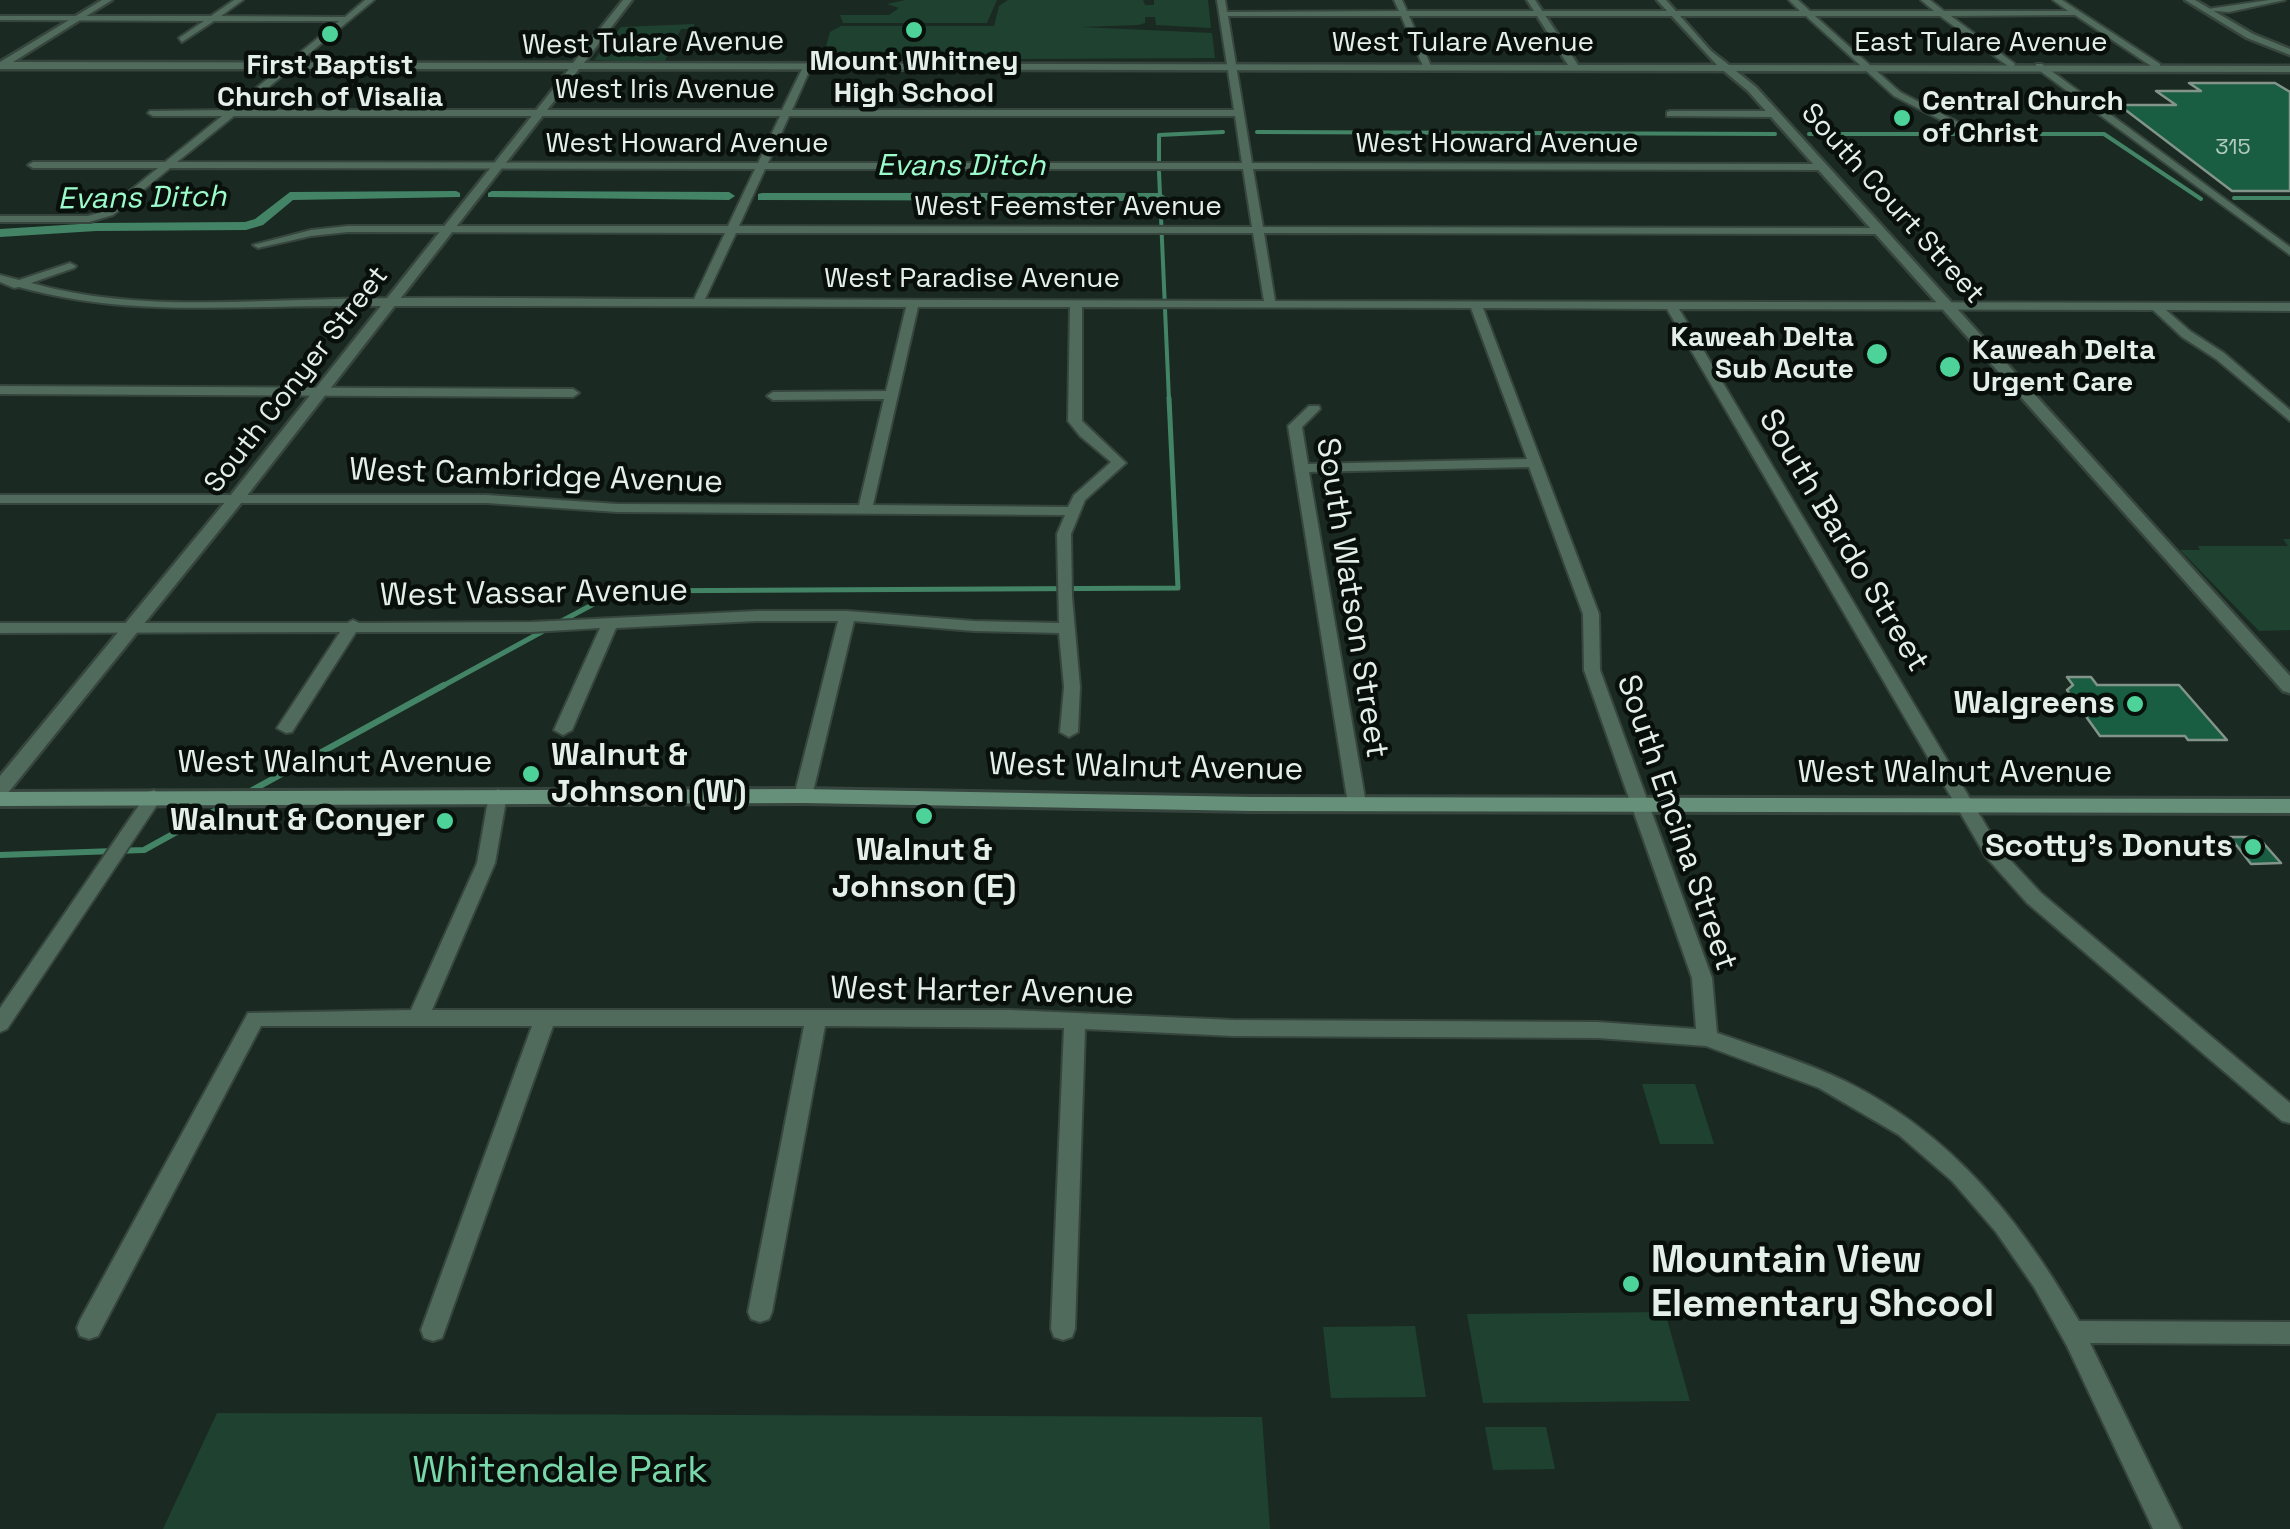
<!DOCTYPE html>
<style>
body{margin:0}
canvas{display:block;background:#1a2921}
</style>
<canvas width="2290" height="1529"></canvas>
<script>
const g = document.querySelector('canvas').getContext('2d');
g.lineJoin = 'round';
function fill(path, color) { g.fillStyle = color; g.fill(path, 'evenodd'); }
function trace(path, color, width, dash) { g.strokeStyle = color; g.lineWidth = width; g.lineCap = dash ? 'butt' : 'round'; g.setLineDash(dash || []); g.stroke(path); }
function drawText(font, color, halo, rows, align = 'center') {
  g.font = font + ' "Space Grotesk",sans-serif'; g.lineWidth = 9; g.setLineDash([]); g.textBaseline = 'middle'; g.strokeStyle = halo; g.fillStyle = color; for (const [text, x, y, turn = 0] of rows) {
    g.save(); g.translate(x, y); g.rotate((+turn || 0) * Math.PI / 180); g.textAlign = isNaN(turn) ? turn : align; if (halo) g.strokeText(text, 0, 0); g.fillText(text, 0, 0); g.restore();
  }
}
const green = new Path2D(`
 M905 0H997L987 23H843L840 15H889L899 8 887 4Z
 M1008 0H1143L1145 5H1154V0H1208L1211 28 1156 25 1155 17H1145V23L1139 25 1081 27 1212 33 1215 58 822 60 830 32 841 26H994L999 6Z
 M694 24V29H681L664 63 594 60 621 27Z
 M2283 539H2290V630L2259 631 2180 550H2200L2198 546H2288Z
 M1642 1084H1695L1714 1144H1660Z
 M1665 1312 1690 1401 1483 1403 1467 1314Z
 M1415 1326 1426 1397 1331 1398 1323 1327Z
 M217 1413 1262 1417 1270 1529H163Z
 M1485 1427H1546L1555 1469 1493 1470Z`);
const streamFar2 = new Path2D(`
 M1257 132 1775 134
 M1809 134H2104L2201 199
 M1159 161V135L1223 132
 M1159 172 1169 400
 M2234 198H2290`);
const streamFar1 = new Path2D(`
 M558 623 618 591 1178 588 1169 398
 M439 688 547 629`);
const stream = new Path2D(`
 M247 793 444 685
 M0 855 144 850 231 802`);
const canal = new Path2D(`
 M456 191 460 193V197L293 200 263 225 246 230 96 231 0 237V229L96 223 245 222 255 219 290 192Z
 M492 191 729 192 735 196 729 200 488 197V193Z
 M762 193H1160L1166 197 1160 201 758 200V194Z`);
const building = new Path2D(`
 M2189 83H2275L2290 92V191H2232L2119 105H2176L2156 91H2201Z
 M2067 677H2091L2097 685H2179L2227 740H2188L2185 736H2100L2067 690 2073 685Z
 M2230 837H2258L2281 863 2251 864Z`);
const minor = new Path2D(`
 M234 0H243L221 16 345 17 365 0H374L241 110H782L804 65 808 62 812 65 792 110H1234L1217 0H1225L1227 12 1399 11 1394 0H1402L1407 11H1800L1789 0H1798L1810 11H1934L1921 0H1930L1944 11H2068L2053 0H2062L2160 64V68H2154L2075 15 1951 16 2015 64 2012 69 1940 16H1815L1900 92 1973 130V134L1970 135 1894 96 1806 16H1409L1431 66 1427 69 1423 66 1401 16H1228L1252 163 1822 164 1827 167 1822 170 1253 169 1263 227 1879 228 1884 231 1879 234 1264 233 1275 301 2290 303V311L2166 310 2190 331 2224 353 2290 410V421L2216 359 2182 337 2153 310 1679 309 2000 849 2041 893 2290 1103V1123L2282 1121 2027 903 1986 857 1667 309 1483 308 1599 614 1600 670 1712 978 1717 1033C1761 1048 1805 1062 1847 1082 1953 1135 2021 1221 2079 1321L2290 1322V1344L2090 1343 2181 1529H2153L2067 1346 2034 1287 1996 1232 1952 1181 1899 1135 1819 1088 1706 1046 1598 1038 1233 1036 1085 1029 1075 1329 1072 1337 1063 1340 1054 1337 1051 1329 1064 1028 825 1026 772 1312 769 1319 760 1322 751 1319 748 1312 804 1026H553L445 1330 442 1338 433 1341 424 1338 421 1330 532 1026H261L98 1336 89 1339 80 1336 77 1328 80 1320 248 1013 411 1010 477 863 489 795 498 789 507 795 495 863 432 1010H1010L1233 1020 1598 1022 1696 1029 1692 978 1584 670 1583 614 1529 467 1309 472 1366 804 1357 810 1348 804 1288 426 1309 406H1319L1320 409 1302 427 1308 464 1527 459 1471 308 1082 307V421L1126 463 1085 500 1071 534 1072 596 1080 687 1078 732 1069 737 1060 732 1064 687 1059 633 974 631 854 621 812 796 803 802 794 796 838 621H757L616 628 572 730 563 735 554 730 600 628 532 632H356L292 732 286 733 277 728 340 632 0 633V623H347L353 620 359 623 532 622 757 611H847L974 621 1059 623 1057 534 1065 515 617 512 487 503H0V495H487L617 504 859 505 884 399 773 400 767 396 773 392 886 391 906 307C721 306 537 306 352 306 239 305 129 318 19 287L14 288 0 282V275L19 280 70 263 76 266 74 268 31 283C130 311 233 301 335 299 454 296 574 299 694 299L725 233 348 232 311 236 258 248 253 245 311 230 348 226H728L755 169 170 168 113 215 89 222H0V216H88L105 211 158 168H33L28 165 33 162H165L222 116H153L148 113 150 111 229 110 339 21H214L182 42 179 38 204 21 0 20V16H211ZM234 116H780L758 163 177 162ZM789 116H1235L1242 163H768ZM765 169H1243L1252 227 739 226ZM736 233H1253L1264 301 705 299ZM918 307H1070L1068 421 1080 436 1111 462 1074 495 1068 507 873 505Z
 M2269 0H2285L2229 12 2201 10Z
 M2036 64H2042L2290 247V255L2036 68Z
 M1670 111H1775L1780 114 1775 117 1667 116V112Z
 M0 386 573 389 579 393 573 397 0 394Z
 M154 790 163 796 7 1029 0 1032V1008L148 792Z`);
const tertiary = new Path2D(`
 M102 0H112L13 62 573 63 623 0H632L584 63 1568 65 1527 0H1535L1578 65H1717L1657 0H1666L1711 51 1729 65 2290 66V72L1736 71 1756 87 2290 676V693L2283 691 1748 91 1724 71 579 69 242 502 7 794 0 795V776L230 496 569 69H0V62Z
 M2185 0H2195L2253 34 2290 49V55L2247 38Z`);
const secondary = new Path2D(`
 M803 789 1251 797 2290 799V813L1251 811 803 803 0 806V792Z`);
const markers = [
 [914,30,10,"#4dd39a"],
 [330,34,10,"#4dd39a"],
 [1902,118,10,"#4dd39a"],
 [1877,354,12,"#4dd39a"],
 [1950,367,12,"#4dd39a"],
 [2135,704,10,"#4dd39a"],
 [531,774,10,"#4dd39a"],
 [924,816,10,"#4dd39a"],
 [445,821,10,"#4dd39a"],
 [2253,847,10,"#4dd39a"],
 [1631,1284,10,"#4dd39a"]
];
const farNumbernames = [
 ["315",2233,148]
];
const farStreetnames = [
 ["West Tulare Avenue",1463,43],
 ["East Tulare Avenue",1981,43],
 ["West Tulare Avenue",653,44,-1],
 ["West Iris Avenue",665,90],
 ["West Howard Avenue",687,144],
 ["West Howard Avenue",1497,144],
 ["South Court Street",1892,204,48],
 ["West Feemster Avenue",1068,207],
 ["West Paradise Avenue",972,279],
 ["South Conyer Street",297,380,-52]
];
const farPoinames = [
 ["Mount Whitney",914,62],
 ["High School",914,94],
 ["First Baptist",330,66],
 ["Church of Visalia",330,98],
 ["Central Church",1922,102,"left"],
 ["of Christ",1922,134,"left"],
 ["Kaweah Delta",1854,338,"right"],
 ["Sub Acute",1854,370,"right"],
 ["Kaweah Delta",1972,351,"left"],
 ["Urgent Care",1972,383,"left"]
];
const farWaternames = [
 ["Evans Ditch",961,167],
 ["Evans Ditch",142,199,-1]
];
const streetNames = [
 ["West Cambridge Avenue",536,477,2],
 ["South Bardo Street",1843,541,59],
 ["West Vassar Avenue",534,594,-1],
 ["South Watson Street",1351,598,81],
 ["West Walnut Avenue",335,763],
 ["West Walnut Avenue",1146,768,1],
 ["West Walnut Avenue",1955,773],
 ["South Encina Street",1676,823,71],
 ["West Harter Avenue",982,992,1]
];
const poiNames = [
 ["Walgreens",2115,704],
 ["Walnut &",551,756,"left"],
 ["Johnson (W)",551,793,"left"],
 ["Walnut & Conyer",425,821],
 ["Scotty's Donuts",2233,847],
 ["Walnut &",924,851,"center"],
 ["Johnson (E)",924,888,"center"]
];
const nearPoinames = [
 ["Mountain View",1651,1262],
 ["Elementary Shcool",1651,1306]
];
const nearParknames = [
 ["Whitendale Park",560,1472]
];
fill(green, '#1e4130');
trace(streamFar2, '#438466', 4);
trace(streamFar1, '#438466', 5);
trace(stream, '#438466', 6);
fill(canal, '#438466');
fill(building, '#195e42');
trace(building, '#83958b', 2.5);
trace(minor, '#36453d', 4);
trace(tertiary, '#36453d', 5);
trace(secondary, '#36453d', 6);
fill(minor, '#506a5c');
fill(tertiary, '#506a5c');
fill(secondary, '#66907a');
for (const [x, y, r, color] of markers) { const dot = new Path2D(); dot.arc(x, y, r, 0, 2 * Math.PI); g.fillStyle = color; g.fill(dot); trace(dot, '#09100c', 4); }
drawText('22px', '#b2cbbf', null, farNumbernames);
drawText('28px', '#e5efe9', '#09100c', farStreetnames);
drawText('bold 28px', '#e5efe9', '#09100c', farPoinames);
drawText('italic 30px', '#9bfbcb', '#09100c', farWaternames);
drawText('32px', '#e5efe9', '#09100c', streetNames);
drawText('bold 32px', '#e5efe9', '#09100c', poiNames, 'right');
drawText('bold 38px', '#e5efe9', '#09100c', nearPoinames, 'left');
drawText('38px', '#78d8aa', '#09100c', nearParknames);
</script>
